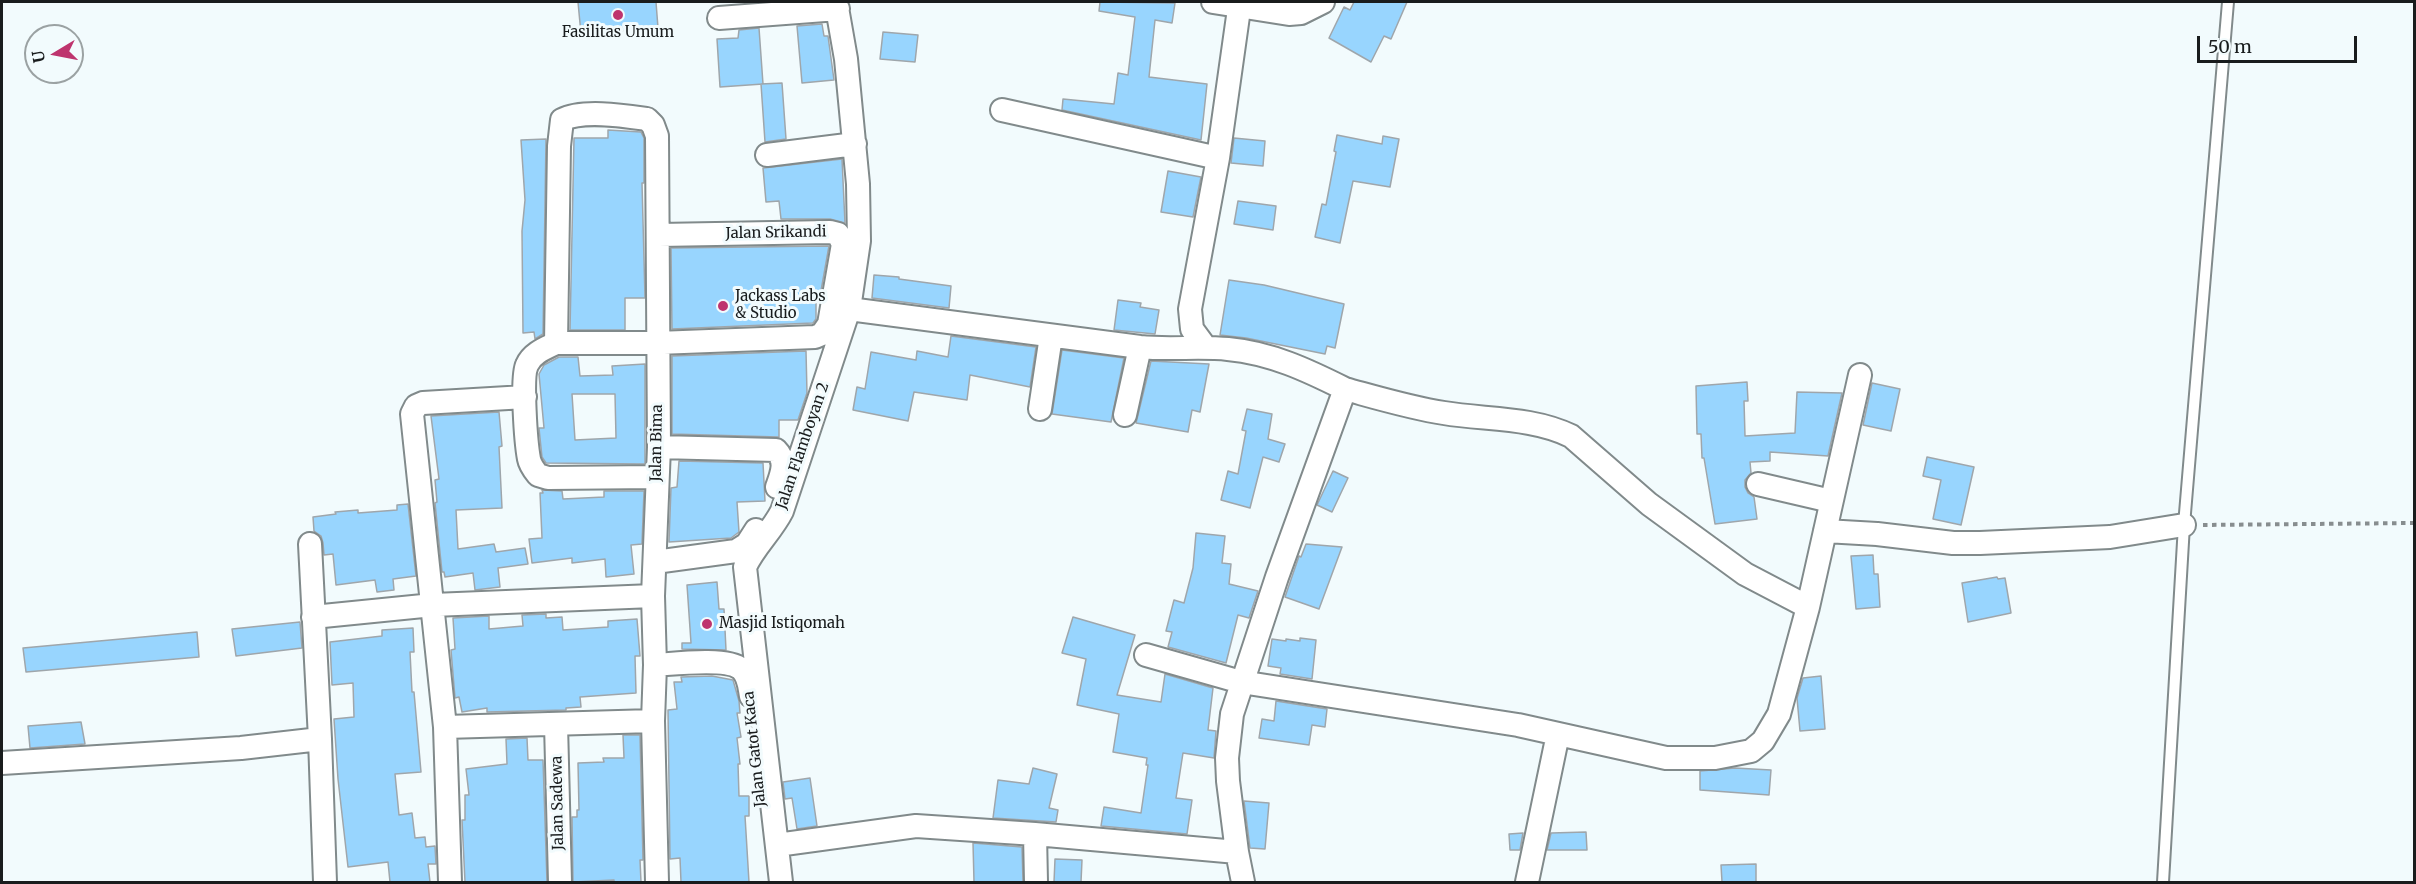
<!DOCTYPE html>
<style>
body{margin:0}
#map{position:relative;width:2416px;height:884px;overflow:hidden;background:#f2fbfd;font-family:Merriweather,serif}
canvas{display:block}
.frame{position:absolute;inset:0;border:3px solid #191c1d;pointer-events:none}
.north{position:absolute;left:24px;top:24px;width:60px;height:60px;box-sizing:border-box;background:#f2fbfd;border:2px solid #9ba2a3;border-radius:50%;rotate:260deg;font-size:16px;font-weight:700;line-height:24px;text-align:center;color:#191c1d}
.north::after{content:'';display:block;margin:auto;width:21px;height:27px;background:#be346e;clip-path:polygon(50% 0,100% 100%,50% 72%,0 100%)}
.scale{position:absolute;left:2197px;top:36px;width:160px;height:27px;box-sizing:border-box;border:3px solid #191c1d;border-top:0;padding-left:8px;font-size:18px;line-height:21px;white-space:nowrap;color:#191c1d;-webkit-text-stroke:4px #f2fbfd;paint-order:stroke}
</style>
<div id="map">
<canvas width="2416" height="884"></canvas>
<div class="frame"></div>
<div class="north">U</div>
<div class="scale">50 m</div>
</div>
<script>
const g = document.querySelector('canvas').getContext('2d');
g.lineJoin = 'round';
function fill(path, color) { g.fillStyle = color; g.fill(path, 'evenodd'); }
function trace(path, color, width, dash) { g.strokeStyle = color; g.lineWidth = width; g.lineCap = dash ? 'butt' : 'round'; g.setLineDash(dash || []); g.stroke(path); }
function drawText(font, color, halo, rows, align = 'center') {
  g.font = font + ' Merriweather,serif'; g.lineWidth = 6; g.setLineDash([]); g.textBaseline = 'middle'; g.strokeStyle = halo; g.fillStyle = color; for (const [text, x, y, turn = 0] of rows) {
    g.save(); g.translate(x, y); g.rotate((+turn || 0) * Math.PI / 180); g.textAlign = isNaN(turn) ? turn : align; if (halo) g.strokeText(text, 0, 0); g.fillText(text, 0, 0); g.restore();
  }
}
const building = new Path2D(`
 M578 2H656L658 28 581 34Z
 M1100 2 1175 3 1172 23 1155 20 1149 77 1207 84 1201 140 1062 110 1063 99 1114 104 1118 73 1128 75 1135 17 1099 11Z
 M1354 2H1407L1391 39 1384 36 1371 62 1329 38 1344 7 1350 10Z
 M822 24 824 36H828L834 80 802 83 797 26Z
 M759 28 763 84 720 87 717 39 738 38 739 30Z
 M883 32 918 35 915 62 880 59Z
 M782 83 786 139 765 142 761 84Z
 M608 130 641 132 644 138V183H642L645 298H625V330H570L574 138H608Z
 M1337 135 1382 144 1383 136 1399 139 1390 187 1353 181 1340 243 1315 237 1322 204 1326 205 1336 152 1334 151Z
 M1234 138 1265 141 1263 166 1231 163Z
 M546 139 543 334 535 339 534 332 523 333 522 231 525 200 521 140Z
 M842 159 845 223 830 219H781L779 201 766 202 763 168Z
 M1168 171 1201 177 1193 217 1161 212Z
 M1238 201 1276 206 1273 230 1234 224Z
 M829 246 819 302H816V319L813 323 672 329 671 248Z
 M874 275 899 277V279L951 286 949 308 872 298Z
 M1229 280 1264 285 1344 304 1335 348 1327 346 1325 354 1246 338 1220 335Z
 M1118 300 1141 303 1140 307 1159 310 1155 334 1114 330Z
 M951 336 1036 347 1030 387 970 375 967 400 914 392 908 421 853 410 857 387 865 389 871 352 916 360 917 351 948 357Z
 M1062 350 1124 358 1111 422 1052 414Z
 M806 351 807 393 798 420H779V437L672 434V356Z
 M559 357H578L580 376 613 375 612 366 645 364V464L546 463 542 457 540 438 539 428H544L539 374 544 365ZM572 394H615L616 438 575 440Z
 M1151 361 1209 364 1200 412 1192 410 1188 432 1136 423Z
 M1747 382 1748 401H1744L1745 436 1795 433 1797 392 1842 393 1828 456 1770 452V461L1750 462 1751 473 1745 480V487L1748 493 1754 497 1757 519 1715 524 1704 458H1702L1701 434H1697L1696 386Z
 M1872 383 1900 389 1891 431 1863 425Z
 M1247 409 1272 414 1268 439 1285 444 1279 462 1263 457 1250 508 1221 500 1228 471 1238 474 1246 431 1242 430Z
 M499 412 502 446 499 447 502 508 456 510 458 549 494 544 496 552 525 548 528 564 498 568 500 587 475 590 473 573 445 577 444 572H442L435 503 437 502 435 480 439 479 431 416Z
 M1927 457 1974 467 1961 525 1933 519 1941 480 1923 476Z
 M679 461 763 463 765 501 737 502 739 532 731 538 669 542 671 488 677 487Z
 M1333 471 1348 478 1332 512 1317 505Z
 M542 490 562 491 563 499 604 497V491H644L642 544 631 545 634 574 606 577 605 559 572 563V558L532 563 529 539 542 538 540 493H543Z
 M408 504 416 576 393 579 394 590 377 592 375 580 336 585 333 554 324 555 323 543 321 536 314 531 313 517 336 514 335 512 358 510V513L397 510V505Z
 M1196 533 1225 536 1222 563 1231 564 1229 584 1258 591 1249 618 1238 615 1226 663 1168 647 1172 632 1166 631 1174 600 1184 603 1193 568Z
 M1306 544 1342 547 1319 609 1285 597 1299 556 1301 557Z
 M1873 555 1874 574H1878L1880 607 1856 609 1851 556Z
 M1997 577 1998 579 2005 578 2011 613 1968 622 1962 583Z
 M717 582 719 609H724L726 650 682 649V643H691L687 585Z
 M546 614V618L562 617 563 630 608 627V621L637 619 640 656H635L636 693 580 697 581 707 566 708V710L487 712V708L462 712 459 697 455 698 451 650 455 649 453 618 489 616V629L523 626 522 615Z
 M1073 617 1135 635 1117 695 1161 702 1165 674 1213 688 1208 730 1216 731 1214 758 1183 753 1176 798 1192 800 1187 834 1101 826 1104 807 1141 813 1148 765H1146L1147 758 1113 752 1119 714 1077 705 1086 659 1062 653Z
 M300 622 302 648 236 656 232 629Z
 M413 628 414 652H410L412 692H414L421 772 395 774 399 815 412 813 415 838 425 837 426 847 435 846 436 864H428L430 882H390L388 862 348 867 338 779 334 719 354 717 353 683 332 685 330 642 382 636V630Z
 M197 632 199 657 26 672 23 648Z
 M1300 638 1316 640 1312 679 1280 674 1281 668 1268 666 1272 639 1286 641V639L1300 641Z
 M712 676 733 680 739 701 740 713H737L741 737 737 738 740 764H738L739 796H749V816H745L749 882H681L680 858 670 859 668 710 677 709 674 682H682L681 677Z
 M1821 676 1825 729 1800 731 1797 698 1803 678Z
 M1276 701 1327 709 1325 727 1312 725 1309 745 1259 738 1262 719 1274 721Z
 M81 722 85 744 30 748 28 726Z
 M623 735H640L643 860H640L641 882H614V880L573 882 572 817H577V810H579L578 763 604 762 603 758H624Z
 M527 738 528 760H543L547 882H465L462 820H465V795H469L466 769 507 764 506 739Z
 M1033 768 1057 774 1049 808 1058 810 1056 822 993 818 998 780 1029 784Z
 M1735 768 1771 770 1769 795 1700 790V771Z
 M810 778 817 826 797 829 792 798 785 799 783 782Z
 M1244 801 1269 803 1265 849 1250 848Z
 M1586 832 1587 850H1547L1551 833Z
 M1523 833 1520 850H1510L1509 834Z
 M973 843 1022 847 1023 882H974Z
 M1055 859 1082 860 1081 882H1054Z
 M1756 864V882H1722L1721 865Z`);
const path = new Path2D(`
 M2203 525 2414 523`);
const lane = new Path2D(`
 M2163 882 2184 525 2228 2`);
const street = new Path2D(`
 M1213 2 1289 14 1301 13 1323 2
 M719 18 838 9
 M1002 110 1218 158
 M767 155 855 144
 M849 309 1140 347C1170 350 1199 346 1228 349 1271 353 1307 370 1345 389L1277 577 1232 714 1227 758 1228 781 1237 852 1243 882
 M556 343 559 146 562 120C582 109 626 116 647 119L653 125 657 136 659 447 653 596 655 665 653 721 657 882
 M1206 348 1192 329 1190 309 1218 158 1240 2
 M1345 389C1378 398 1411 408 1444 413 1486 420 1532 417 1571 436L1649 504 1745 574 1808 607
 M1040 409 1051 336
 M1125 415 1140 347
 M659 447 776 450C787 461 782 473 777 487
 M656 477 548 478 538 475C534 470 530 465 529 459 526 443 521 377 527 365 532 353 546 348 556 343H657L815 337 822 334 829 324 843 244 838 234 830 232 659 235
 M1758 484 1831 501
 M1825 531 1877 534 1953 543H1980L2110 537 2184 525
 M310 544 320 739 325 882
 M655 562 736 551 747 544 756 530
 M313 617 433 605 653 596
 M1146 655 1241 682 1518 725 1666 758H1715L1751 751 1763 741 1779 714 1808 607 1860 375
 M655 665C673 664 727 657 741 669 749 676 749 686 751 696
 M556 724 560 882
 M445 727 653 721
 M2 763 241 748 320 739
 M1035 834 1036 882
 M777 845 916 826 1035 834 1237 852
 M450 882 445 727 412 414 416 406 423 403 525 397
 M781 882 745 567C754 547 772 531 782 511L849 309 859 241 858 184 846 59 836 2
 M1527 882 1558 734`);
const markers = [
 [618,15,6,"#be346e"],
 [723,306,6,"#be346e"],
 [707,624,6,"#be346e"]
];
const poiNames = [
 ["Fasilitas Umum",618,33,"center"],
 ["Jackass Labs",735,297],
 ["& Studio",735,314],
 ["Masjid Istiqomah",719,624]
];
const streetNames = [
 ["Jalan Srikandi",776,233,-1],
 ["Jalan Bima",657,443,-89],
 ["Jalan Flamboyan 2",803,446,-71],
 ["Jalan Gatot Kaca",755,749,-96],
 ["Jalan Sadewa",558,803,-91]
];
fill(building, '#98d5fe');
trace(building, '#9fa6ab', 1.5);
trace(lane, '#818a8b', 14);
trace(street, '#818a8b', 26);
trace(path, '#878d8f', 4, [4.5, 4.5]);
trace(lane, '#fff', 10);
trace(street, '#fff', 22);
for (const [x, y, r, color] of markers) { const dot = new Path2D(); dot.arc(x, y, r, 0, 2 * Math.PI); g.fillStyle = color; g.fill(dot); trace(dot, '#f2fbfd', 2); }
drawText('15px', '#191c1d', '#f2fbfd', poiNames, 'left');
drawText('15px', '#191c1d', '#f2fbfd', streetNames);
</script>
